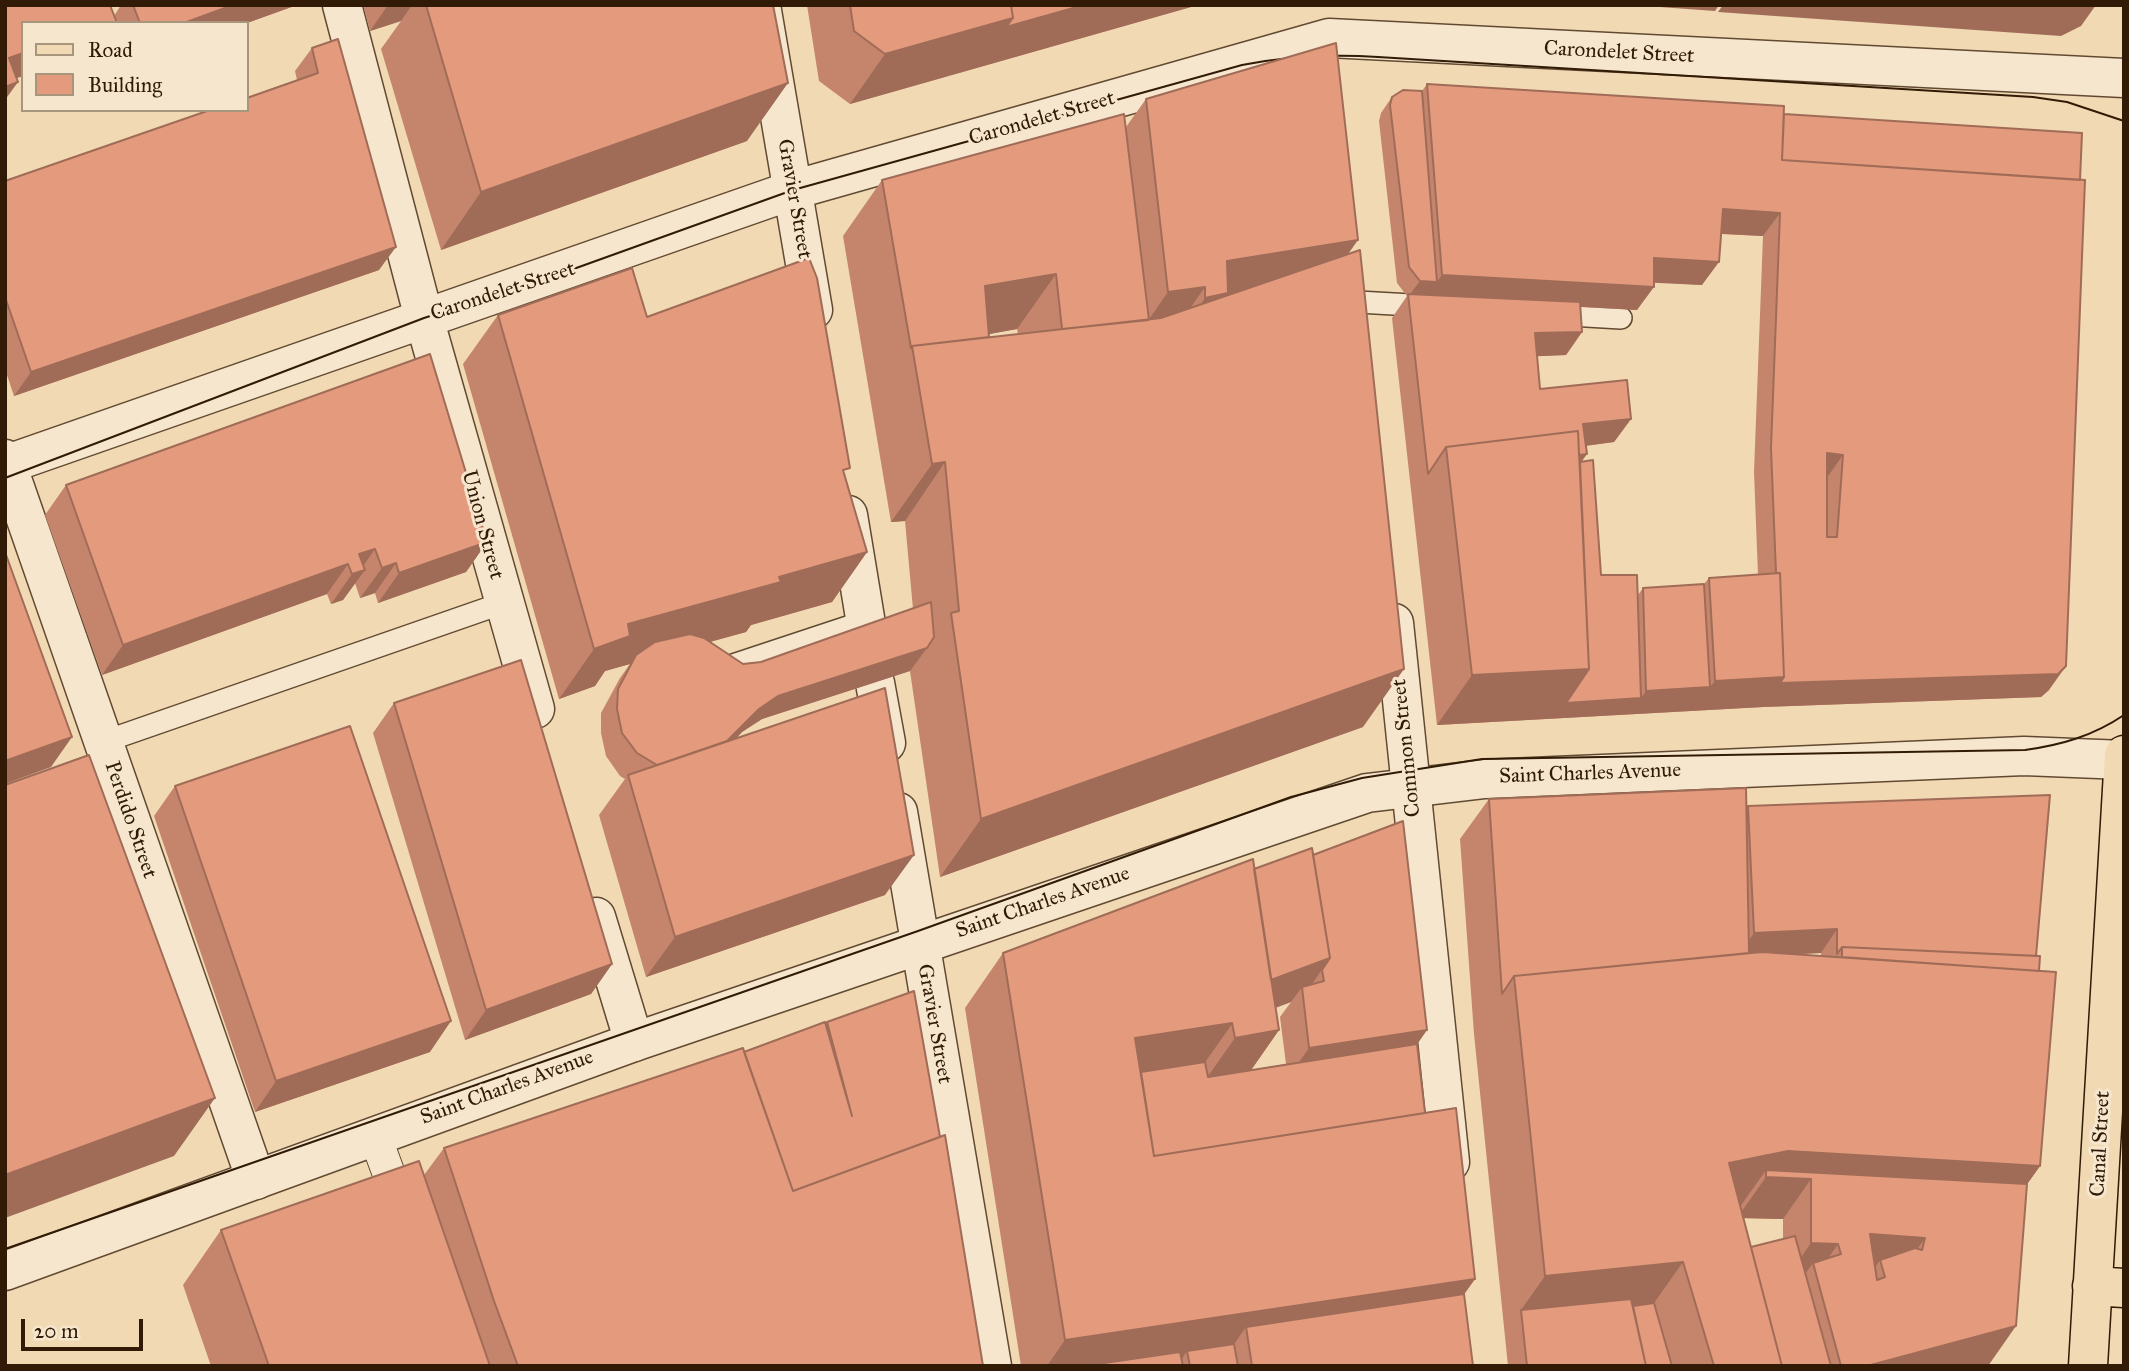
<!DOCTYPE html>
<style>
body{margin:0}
#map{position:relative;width:2129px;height:1371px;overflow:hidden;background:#f1d9b3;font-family:"IM FELL Great Primer",serif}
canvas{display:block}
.frame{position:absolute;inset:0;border:7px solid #311b06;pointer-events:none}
.legend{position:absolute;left:21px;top:21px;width:228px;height:91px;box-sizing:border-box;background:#f6e6ce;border:2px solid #a7957e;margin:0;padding:9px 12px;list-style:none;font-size:21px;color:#311b06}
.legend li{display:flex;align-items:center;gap:14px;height:35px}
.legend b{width:35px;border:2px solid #a7957e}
.scale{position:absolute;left:21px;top:1319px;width:122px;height:32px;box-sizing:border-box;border:4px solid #311b06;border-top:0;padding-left:9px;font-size:21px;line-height:24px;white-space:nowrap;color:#311b06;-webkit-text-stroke:5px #f6e6ce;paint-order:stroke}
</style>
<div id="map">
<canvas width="2129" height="1371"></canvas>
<div class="frame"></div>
<ul class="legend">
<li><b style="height:9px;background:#f1d9b3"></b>Road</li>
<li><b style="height:19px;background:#e49b7d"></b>Building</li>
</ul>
<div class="scale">20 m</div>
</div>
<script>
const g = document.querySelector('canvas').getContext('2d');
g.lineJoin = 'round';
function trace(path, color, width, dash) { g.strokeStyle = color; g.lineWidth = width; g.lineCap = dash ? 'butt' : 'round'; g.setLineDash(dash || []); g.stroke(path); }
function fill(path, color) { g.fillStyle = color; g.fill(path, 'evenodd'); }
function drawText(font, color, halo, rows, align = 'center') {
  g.font = font + ' "IM FELL Great Primer",serif'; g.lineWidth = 6; g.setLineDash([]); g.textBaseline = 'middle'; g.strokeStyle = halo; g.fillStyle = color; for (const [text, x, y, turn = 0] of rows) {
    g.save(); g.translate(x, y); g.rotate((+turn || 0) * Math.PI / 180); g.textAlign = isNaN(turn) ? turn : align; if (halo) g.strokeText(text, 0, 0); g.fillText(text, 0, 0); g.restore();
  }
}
const service = new Path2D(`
 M1358 302 1429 306
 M1552 314 1621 318
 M715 671 866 621
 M103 742 503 603`);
const pedestrian = new Path2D(`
 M375 1136 402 1210`);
const minor = new Path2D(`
 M342 5 424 318 535 709
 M761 5 813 310
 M5 459 256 1180
 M5 465 793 190 1329 38 2124 78
 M848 515 869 642
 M1394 623 1450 1162
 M875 683 886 743
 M898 812 992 1366
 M596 917 634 1042`);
const tertiary = new Path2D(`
 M5 1271 634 1042 1367 793 1485 779 2024 756 2124 760`);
const primary = new Path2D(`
 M2092 1286 2124 1288
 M2088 1366 2124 755`);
const tram = new Path2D(`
 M5 478 424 318 554 276 793 190 1242 65C1288 56 1331 54 1378 57L2033 97 2067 102 2124 121
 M5 1249 918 931 1291 797 1362 778 1482 759 2025 750C2061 745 2093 736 2124 715`);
const wall = new Path2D(`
 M5 5 114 16 121 5H297L247 23H23V76L16 78 5 100Z
 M363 5H773L747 141 441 250 381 49 401 21 370 31Z
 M807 5H1198L850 104 819 81Z
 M312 48 379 270 14 396 5 369V181L297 80 295 71Z
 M1427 84 1784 114 2049 690 2041 697 1763 707 1437 725 1392 318 1407 296 1397 283 1379 121 1381 113 1392 97 1422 91ZM1721 234 1763 236 1754 472 1758 575 1709 578 1704 584 1643 588 1638 595 1601 575 1582 462 1586 446 1614 442 1631 419 1540 389 1537 356 1566 355 1582 332 1580 307 1637 310 1654 282 1702 285Z
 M1146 99 1348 255 1363 727 940 877 910 671 762 719 742 732 737 738 885 895 646 977 599 815 625 779 620 776 606 756 601 733V713L620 678 630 664 605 671 595 686 559 699 463 364 498 315 845 475 867 552 832 602 751 625 746 632 710 642 743 664 761 662 913 609 905 521 891 522 843 236 882 180 1126 127ZM1017 329 1018 334 989 337 988 334Z
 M66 485 487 542 466 572 378 603 375 593 360 598 355 583 343 600 331 604 327 594 102 675 45 515Z
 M394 703 612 964 591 994 465 1040 373 733Z
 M175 786 430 1052 255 1112 154 816Z
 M1489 799 1747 808 1748 806 2036 956 2039 971 2040 1166 2027 1184 1988 1366H1508L1474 1034 1460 839ZM1821 953V956L1794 954ZM1743 1218 1783 1219V1239L1751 1247Z
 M1313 855 1427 1030 1417 1044 1425 1113 1475 1279 1464 1294 1473 1366H1021L965 1008 1003 953 1254 869ZM1291 1002 1280 1017 1286 1064 1251 1070 1279 1030 1275 1008Z
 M827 1022 983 1366H211L183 1285 221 1230 424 1175 444 1148 744 1052 826 1024Z`);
const shadedWall = new Path2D(`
 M233 5H297L247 23H184Z
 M388 5H412L401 21 370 31Z
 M1084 5H1198L850 104 885 54 1013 18Z
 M1632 5H1719L1715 11Z
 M1723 5H2096L2081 26 2061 36 1718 12Z
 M23 53V76L5 82 9 58Z
 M18 82 5 100V87Z
 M788 83 747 141 441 250 481 192Z
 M1723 209 1780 213 1763 236 1707 233Z
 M1358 240 1317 298 1165 356 1205 298 1227 261Z
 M396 247 379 270 14 396 31 372Z
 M1654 258 1719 262 1702 285 1638 282Z
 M1056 274 1017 329 947 342 985 286Z
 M1442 275 1654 287 1637 310 1408 297 1420 281 1437 282Z
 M1205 287 1165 344 1147 322 1168 292Z
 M1582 332 1566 355 1519 357 1535 333Z
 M1631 419 1614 442 1566 448 1583 424Z
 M1827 453 1843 455 1826 479Z
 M1587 454 1570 478 1449 471Z
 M945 462 905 521 891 522 932 464Z
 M487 542 466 572 378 603 399 573Z
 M375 549 359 572 365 570 343 600 331 604 352 574 359 554Z
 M867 552 832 602 751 625 746 632 632 663 636 655 630 664 605 671 595 686 559 699 594 649 628 624 779 577Z
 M396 563 375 593 360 598 382 568Z
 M348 564 327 594 102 675 123 645Z
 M927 648 910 671 762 719 742 732 698 778 653 792 759 709 778 696Z
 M2066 666 2049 690 2041 697 1763 707 1437 725 1472 675 1589 669 1641 698 1646 691 1710 687 1715 681 1784 677Z
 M1404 669 1363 727 940 877 981 819Z
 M72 737 51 767 5 784V761Z
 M914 855 885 895 646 977 675 937Z
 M1837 929 1821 953 1737 957 1754 933Z
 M1330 958 1303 997 1302 987 1291 1002 1232 1024 1194 1078 1110 1092 1135 1038 1260 984Z
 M612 964 591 994 465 1040 486 1010Z
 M451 1021 430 1052 255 1112 276 1081Z
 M1279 1030 1240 1086 1196 1093 1235 1038Z
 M1427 1030 1406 1060 1288 1078 1309 1048Z
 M215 1098 174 1156 5 1218V1175Z
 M1788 1151 2040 1166 1999 1224 1811 1179 1783 1219 1737 1218 1766 1177V1170L1737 1211 1729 1163Z
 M1870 1234 1925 1238 1897 1278 1880 1260 1869 1277Z
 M1811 1243 1838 1244 1816 1276 1813 1263 1798 1284 1783 1283Z
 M1683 1262 1642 1320 1521 1310 1545 1276Z
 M1475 1279 1436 1334 1246 1327 1219 1366 1187 1351 1177 1366H1047L1065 1340Z
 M2016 1326 1988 1366H1867Z`);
const building = new Path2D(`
 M5 5H110L117 23H23V53L9 58 18 82 5 87Z
 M133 5H233L184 23H140Z
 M426 5H773L788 83 481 192Z
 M850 5H1011L1013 18 885 54 854 31Z
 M1011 5H1084L1006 27 1013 18Z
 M338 39 396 247 31 372 5 297V181L210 110H247V98L318 73 312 48Z
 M1336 43 1358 240 1227 261 1228 293 1205 298V287L1168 292 1146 99Z
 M1427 84 1784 106 1782 160 2085 180 2066 666 2058 674 1780 683 1784 677 1780 573H1776L1771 448 1780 213 1723 209 1719 262 1654 258V287L1442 275ZM1827 453 1843 455 1837 537H1827Z
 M1403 90 1422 91 1437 282 1420 281 1409 267 1390 105 1392 97Z
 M1124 114 1149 320 1062 329 1056 274 985 286 989 337 912 346 911 348 882 180Z
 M1784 114 2082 133 2080 180 1782 160Z
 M1360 250 1404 669 981 819 951 613 959 611 945 462 932 464 912 346 1161 318Z
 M809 258 817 278 850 468 843 470 867 552 779 577 781 582 628 624 630 636 594 649 498 315 632 268 647 317Z
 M1408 294 1580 302 1582 332 1535 333 1540 389 1627 380 1631 419 1583 424 1587 454 1579 455 1578 431 1446 447 1428 474Z
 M430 354 487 542 399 573 396 563 382 568 375 549 359 554 365 570 352 574 348 564 123 645 66 485Z
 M1578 431 1589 669 1472 675 1446 447Z
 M1593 460 1601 575H1637L1641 698 1566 703 1589 669 1580 462Z
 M5 552 72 737 5 761Z
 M1780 573 1784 677 1715 681 1709 578Z
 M1704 584 1710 687 1646 691 1643 588Z
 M931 602 934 637 927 648 778 696 759 709 727 741 657 765 637 753 622 733 617 709 618 689 636 655 655 642 690 634 704 638 743 664 761 662Z
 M521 660 612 964 486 1010 394 703Z
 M885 688 914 855 675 937 628 775Z
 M350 726 451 1021 276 1081 175 786Z
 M89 755 215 1098 5 1175V785Z
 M1746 788 1749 953 1514 976 1502 994 1489 799Z
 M2050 795 2036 956 1842 947 1837 954V929L1754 933 1748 806Z
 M1403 821 1427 1030 1309 1048 1302 987 1324 981 1322 970 1330 958 1313 855Z
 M1312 848 1330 958 1271 980 1254 869Z
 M1253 859 1279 1030 1235 1038 1232 1023 1135 1038 1154 1156 1456 1108 1475 1279 1065 1340 1003 953Z
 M1842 947 2040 956 2039 971 1842 957Z
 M1762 952 2056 972 2040 1166 1788 1151 1729 1163 1782 1366H1714L1683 1262 1545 1276 1514 976Z
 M914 991 940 1137 793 1191 744 1052 825 1022 852 1116 827 1022Z
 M1417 1044 1425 1113 1154 1156 1141 1072 1205 1062 1208 1077Z
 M743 1048 793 1191 945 1135 983 1366H518L494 1301 444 1148Z
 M419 1161 490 1366H269L221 1230Z
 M1766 1170 2027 1184 2016 1326 1867 1366H1841L1813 1263 1841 1254 1838 1244 1811 1243V1179L1766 1177ZM1870 1234 1925 1238 1922 1250 1915 1248 1880 1260 1885 1277 1877 1280Z
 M1795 1236 1831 1366H1782L1751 1247Z
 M1464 1294 1473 1366H1252L1246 1327Z
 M1631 1299 1646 1366H1527L1521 1310Z
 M1654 1303 1672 1366H1646L1633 1306Z
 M1234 1344 1238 1366H1190L1187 1351Z
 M1180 1352 1183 1366H1084Z`);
const streetNames = [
 ["Carondelet Street",1619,53,3],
 ["Carondelet Street",1042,119,-16],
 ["Gravier Street",794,199,80],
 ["Carondelet Street",503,292,-18],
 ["Union Street",482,525,75],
 ["Common Street",1407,748,-96],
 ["Saint Charles Avenue",1590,774,-2],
 ["Perdido Street",130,820,71],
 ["Saint Charles Avenue",1043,903,-19],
 ["Gravier Street",934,1024,80],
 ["Saint Charles Avenue",507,1088,-20],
 ["Canal Street",2101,1144,-87]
];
trace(service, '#614a31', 24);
trace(pedestrian, '#614a31', 34);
trace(minor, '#614a31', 41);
trace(tertiary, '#614a31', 41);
trace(primary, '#311b06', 41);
trace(service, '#f6e6ce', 21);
trace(pedestrian, '#f6e6ce', 32);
trace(minor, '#f6e6ce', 38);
trace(tertiary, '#f6e6ce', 38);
trace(primary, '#f1d9b3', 38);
trace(tram, '#311b06', 2);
fill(wall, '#c4856c');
fill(shadedWall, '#a06c58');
fill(building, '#e49b7d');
trace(building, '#a06c58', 2);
drawText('21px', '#311b06', '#f6e6ce', streetNames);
</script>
